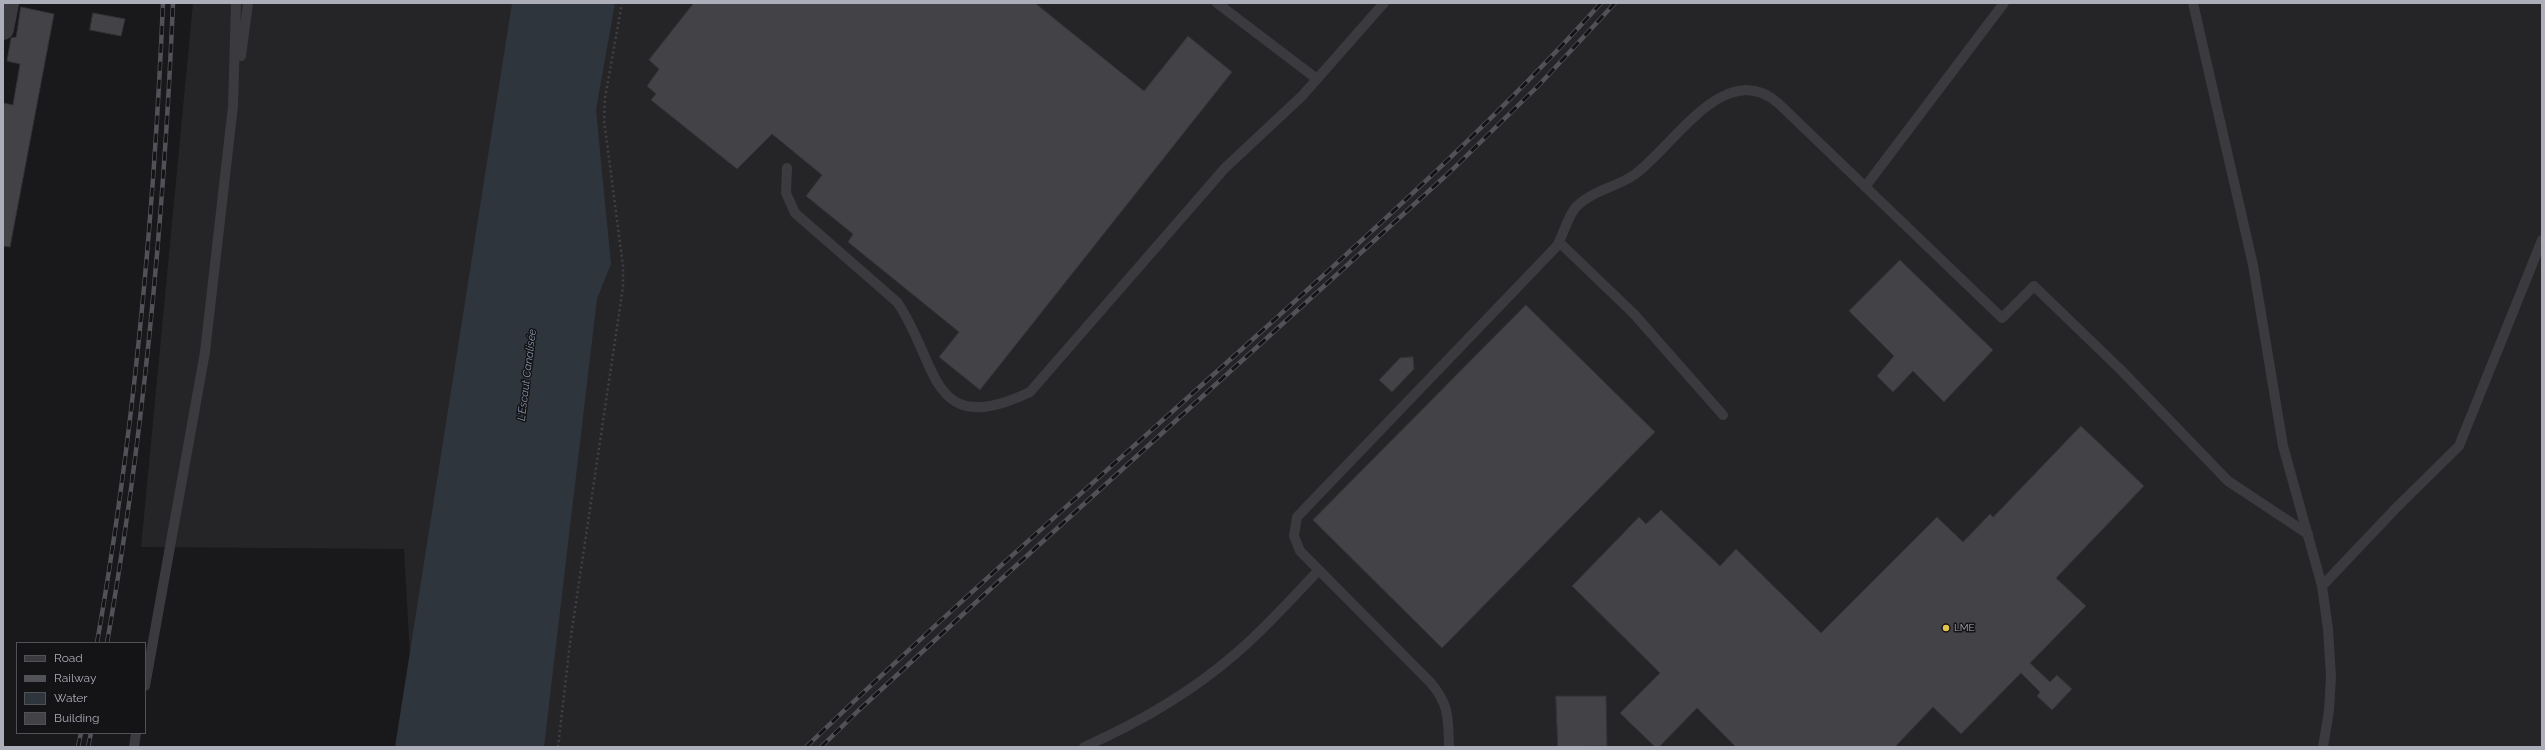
<!DOCTYPE html>
<meta charset="utf-8">
<style>
body{margin:0}
#map{position:relative;width:2545px;height:750px;overflow:hidden;background:#19181a;font-family:Raleway,sans-serif}
canvas{display:block}
.frame{position:absolute;inset:0;border:4px solid #acaeb9;pointer-events:none}
.legend{position:absolute;left:16px;top:642px;width:130px;height:92px;box-sizing:border-box;background:#141315;border:1px solid #515157;margin:0;padding:5px 7px;list-style:none;font-size:12px;color:#acaeb9}
.legend li{display:flex;align-items:center;gap:8px;height:20px}
.legend b{width:20px;border:1px solid #515157}
</style>
<div id="map">
<canvas width="2545" height="750"></canvas>
<div class="frame"></div>
<ul class="legend">
<li><b style="height:5px;background:#3a3a3f"></b>Road</li>
<li><b style="height:5px;background:#515158"></b>Railway</li>
<li><b style="height:11px;background:#2f353d"></b>Water</li>
<li><b style="height:11px;background:#434347"></b>Building</li>
</ul>
</div>
<script>
const g = document.querySelector('canvas').getContext('2d');
g.lineJoin = 'round';
function fill(path, color) { g.fillStyle = color; g.fill(path, 'evenodd'); }
function trace(path, color, width, dash) { g.strokeStyle = color; g.lineWidth = width; g.lineCap = dash ? 'butt' : 'round'; g.setLineDash(dash || []); g.stroke(path); }
function drawText(font, color, halo, rows, align = 'center') {
  g.font = font + ' Raleway,sans-serif'; g.lineWidth = 3; g.setLineDash([]); g.textBaseline = 'middle'; g.strokeStyle = halo; g.fillStyle = color; for (const [text, x, y, turn = 0] of rows) {
    g.save(); g.translate(x, y); g.rotate((+turn || 0) * Math.PI / 180); g.textAlign = isNaN(turn) ? turn : align; if (halo) g.strokeText(text, 0, 0); g.fillText(text, 0, 0); g.restore();
  }
}
const built = new Path2D(`
 M193 3H2542V747H415L404 549 141 547Z`);
const water = new Path2D(`
 M512 3H615L596 110 611 264 597 299 544 747H395Z`);
const building = new Path2D(`
 M694 3H1035L1144 91 1188 36 1232 72 980 390 939 357 959 332 848 242 853 234 806 196 822 175 772 134 737 169 651 100 656 94 647 86 659 69 649 60Z
 M21 7 54 14 10 247 3 246V103L13 105 20 64 7 61 11 38 16 37Z
 M93 13 125 19 121 36 90 30Z
 M1900 260 1993 350 1944 402 1913 371 1893 392 1877 376 1894 356 1849 311Z
 M1526 305 1655 432 1442 648 1313 520Z
 M1413 357 1414 369 1392 392 1379 380 1400 358Z
 M2081 426 2144 486 2056 578 2086 606 2030 663 2050 682 2057 675 2072 689 2052 710 2037 696 2040 692 2021 673 1961 734 1933 707 1895 747H1736L1697 708 1659 747H1655L1620 713 1660 673 1572 586 1639 517 1646 524 1661 510 1720 566 1736 549 1821 633 1937 517 1963 542 1990 514 1993 517Z
 M1556 696H1606L1607 746 1558 747Z`);
const path = new Path2D(`
 M558 747 570 643 623 287V266L604 120 605 98 622 3`);
const service = new Path2D(`
 M1217 3 1317 79
 M2193 3 2253 265 2283 446 2322 586 2328 629 2331 677 2329 711 2323 747
 M241 56 248 3
 M787 168 786 193 795 213 897 302C939 362 928 441 1030 392L1225 168 1302 96 1384 3
 M1865 187 2004 3
 M1559 242 1634 314 1723 415
 M2322 586 2397 507 2459 446 2542 240
 M145 686 205 352 233 106 236 3
 M134 747 136 733
 M1084 747C1138 723 1189 694 1234 655 1264 630 1291 599 1318 571
 M1449 747C1448 719 1450 705 1430 682L1300 551 1294 536 1297 517 1556 247C1564 235 1566 219 1576 207 1591 191 1617 187 1634 175 1674 146 1725 57 1778 103L2002 318 2034 286 2121 370 2228 481 2308 534`);
const tertiary = new Path2D(`
 M3 29 8 3`);
const rail = new Path2D(`
 M97 643C134 432 154 217 163 3
 M107 643C144 432 164 217 173 3
 M78 747 81 733
 M88 747 91 733
 M806 747C955 604 1110 468 1263 330 1380 224 1496 120 1601 3
 M821 747 859 710 997 583 1452 170 1539 85 1615 3`);
const markers = [
 [1946,628,4,"#e1c449"]
];
const poiNames = [
 ["LME",1954,628]
];
const waterNames = [
 ["L'Escaut Canalisée",527,375,-83]
];
fill(built, '#252427');
fill(water, '#2f353d');
fill(building, '#434347');
trace(building, '#333236', 1);
trace(path, '#404146', 2.5, [2, 3]);
trace(service, '#3a3a3f', 10);
trace(tertiary, '#3a3a3f', 22);
trace(rail, '#515158', 4.5);
trace(rail, '#141315', 3, [9]);
for (const [x, y, r, color] of markers) { const dot = new Path2D(); dot.arc(x, y, r, 0, 2 * Math.PI); g.fillStyle = color; g.fill(dot); trace(dot, '#141315', 1.5); }
drawText('10px', '#acaeb9', '#141315', poiNames, 'left');
drawText('italic 11px', '#8697b0', '#141315', waterNames);
</script>
